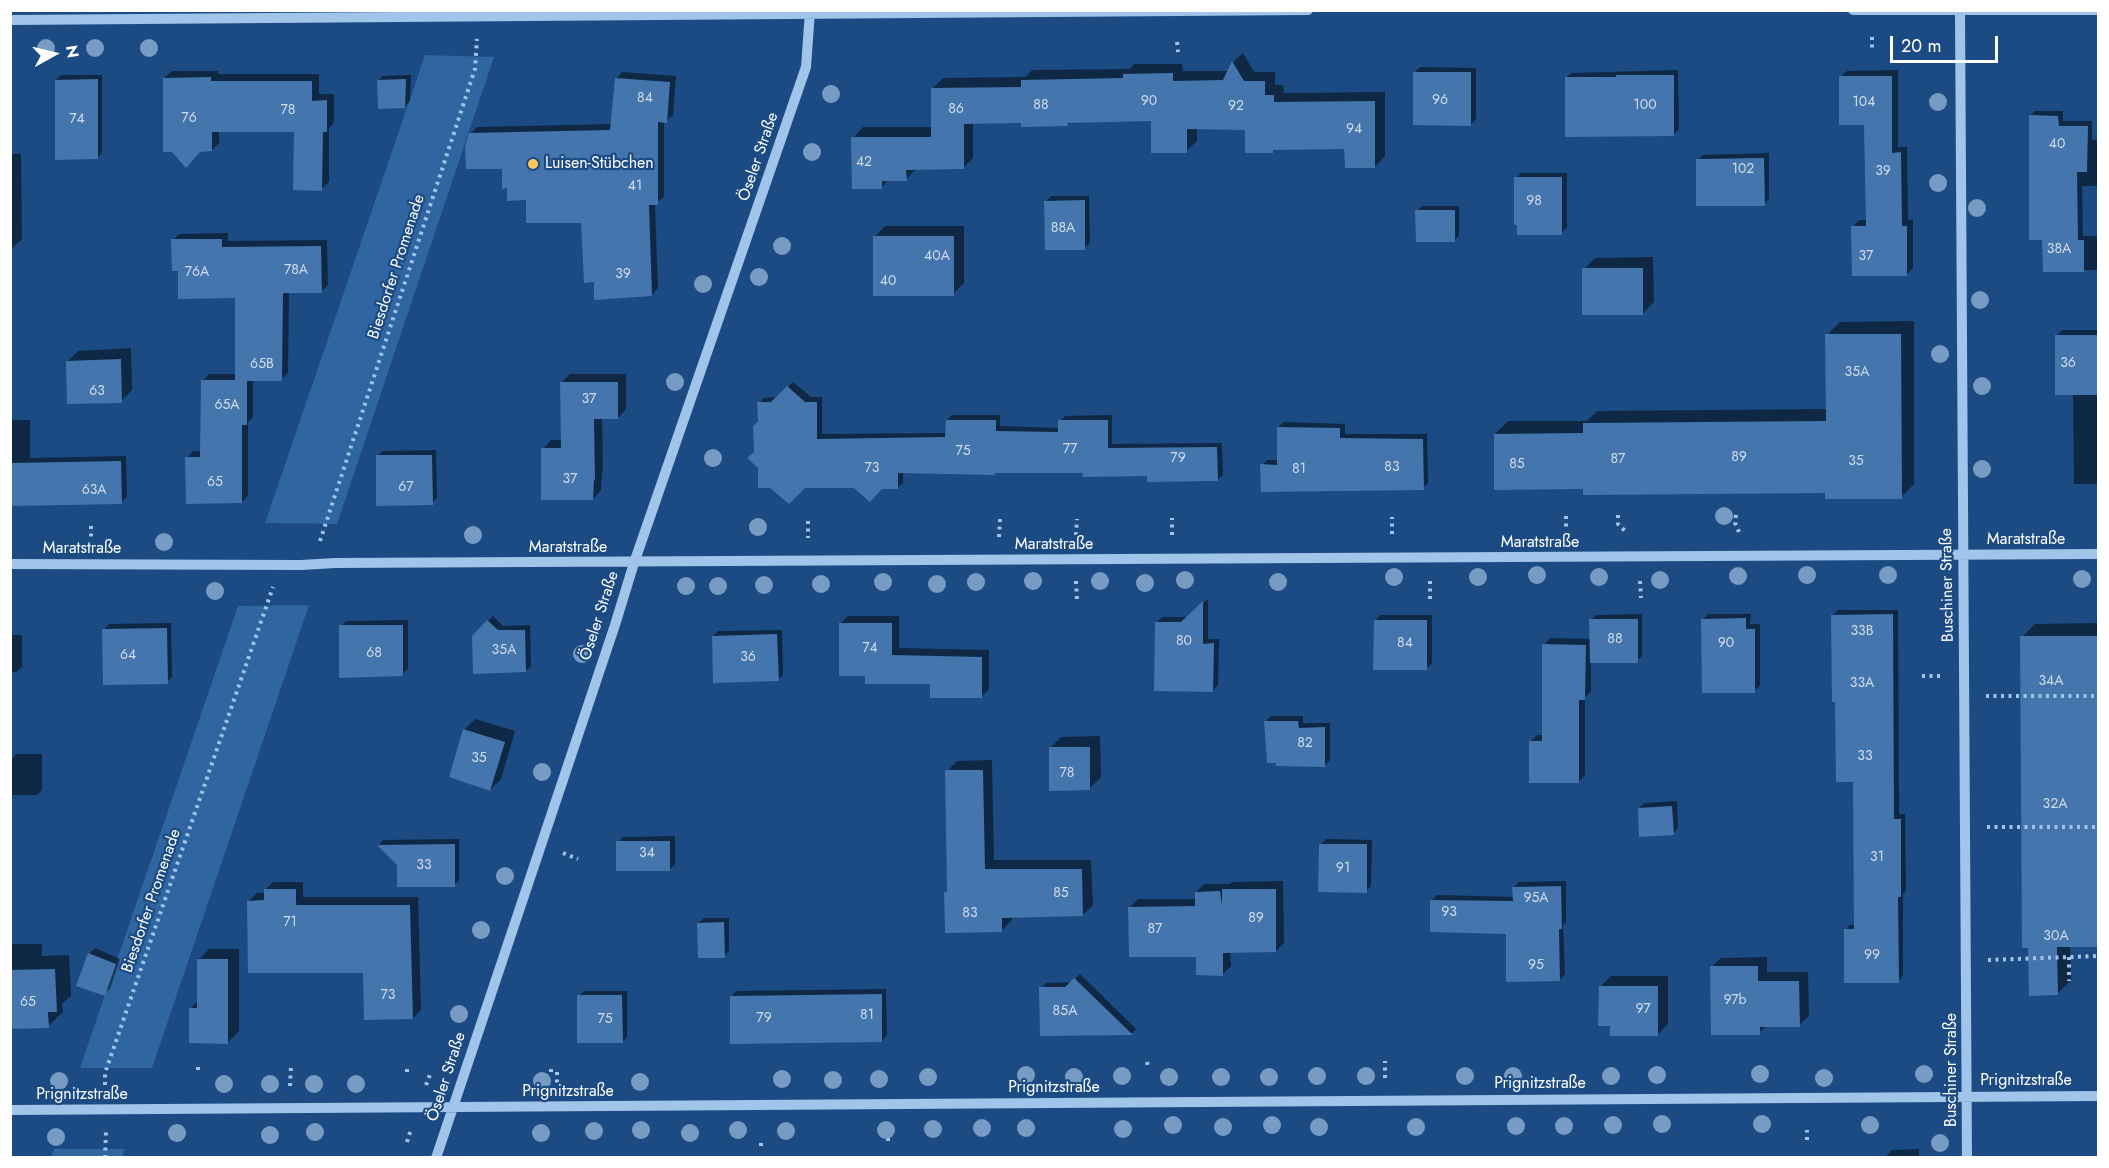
<!DOCTYPE html>
<meta charset="utf-8">
<style>
body{margin:0}
#map{position:relative;width:2109px;height:1168px;overflow:hidden;background:#1b4b82;font-family:Jost,sans-serif}
canvas{display:block}
.frame{position:absolute;inset:0;border:12px solid #fff;pointer-events:none}
.north{position:absolute;left:24px;top:24px;width:60px;height:60px;-webkit-text-stroke:4px #1b4b82;paint-order:stroke;rotate:82deg;font-size:16px;font-weight:700;line-height:24px;text-align:center;color:#fff}
.north::after{content:'';display:block;margin:auto;width:21px;height:27px;background:#fff;clip-path:polygon(50% 0,100% 100%,50% 72%,0 100%)}
.scale{position:absolute;left:1890px;top:36px;width:108px;height:27px;box-sizing:border-box;border:3px solid #fff;border-top:0;padding-left:8px;font-size:18px;line-height:21px;white-space:nowrap;color:#fff;-webkit-text-stroke:4px #1b4b82;paint-order:stroke}
</style>
<div id="map">
<canvas width="2109" height="1168"></canvas>
<div class="frame"></div>
<div class="north">N</div>
<div class="scale">20 m</div>
</div>
<script>
const g = document.querySelector('canvas').getContext('2d');
g.lineJoin = 'round';
function fill(path, color) { g.fillStyle = color; g.fill(path, 'evenodd'); }
function trace(path, color, width, dash) { g.strokeStyle = color; g.lineWidth = width; g.lineCap = dash ? 'butt' : 'round'; g.setLineDash(dash || []); g.stroke(path); }
function drawText(font, color, halo, rows, align = 'center') {
  g.font = font + ' Jost,sans-serif'; g.lineWidth = 4.5; g.setLineDash([]); g.textBaseline = 'middle'; g.strokeStyle = halo; g.fillStyle = color; for (const [text, x, y, turn = 0] of rows) {
    g.save(); g.translate(x, y); g.rotate((+turn || 0) * Math.PI / 180); g.textAlign = isNaN(turn) ? turn : align; if (halo) g.strokeText(text, 0, 0); g.fillText(text, 0, 0); g.restore();
  }
}
const green = new Path2D(`
 M425 55 494 57 337 524 265 523Z
 M309 605 152 1068H80L238 606Z
 M54 1149H125L122 1157H51Z`);
const shadow = new Path2D(`
 M1243 53 1254 72H1275V85H1283L1284 93 1385 92V156L1375 167 1346 147 1275 149 1273 151 1246 128H1197V141L1186 151 1153 120 1072 121 1068 125 1023 122H973V158L963 168H917L906 179H889L881 188 853 138 863 127H933V88L943 78 1025 77 1032 70 1130 69 1134 64H1182L1183 71H1229L1233 62Z
 M1420 67 1476 68V119L1471 124 1415 72Z
 M1678 70 1679 129 1673 135 1566 78 1571 73Z
 M1898 70V147H1907L1908 220H1913V268L1907 274 1853 227 1859 220H1867L1866 124 1840 77 1847 71Z
 M172 71H218V74H319V94H334V123L329 128V182L321 189 296 131H219V143L212 150 164 78Z
 M622 72 676 76 673 115 666 121H664V197L655 204 658 288 652 295 595 280 583 222 527 199 508 187 504 168 471 134 477 127 612 124 616 79Z
 M61 75H102V153L97 158 56 80Z
 M411 75 410 101 405 106 378 81 383 76Z
 M2035 111H2063V121H2092V140H2098V186H2082L2083 236H2098V270H2044V238L2030 116Z
 M1769 153V199L1764 204 1697 160 1703 155Z
 M10 154H21L22 239 10 250Z
 M1521 173H1567V228L1561 233 1516 178Z
 M1051 196H1089L1090 243 1084 248 1046 201Z
 M1422 206H1459V235L1454 241 1417 211Z
 M885 226H964V283L953 294 874 237Z
 M228 233V241L327 240 328 285 322 291 289 292 288 373 281 379H253V417L248 422V495L242 502 187 458 193 451H202V381L209 374H236V297L179 270 173 240 179 234Z
 M1653 257 1654 302 1643 313 1584 269 1595 258Z
 M1914 321V484L1901 497 1827 491 1584 487 1495 434 1508 421H1587L1597 411 1827 409V335L1840 322Z
 M2062 330H2098V484H2074L2073 393 2057 335Z
 M131 348 132 390 121 401 67 362 78 351Z
 M570 374H626V409L618 418H602L603 470 602 472 601 490 593 499 543 449 551 440H563L562 382Z
 M793 382 811 397H822V434L947 433V420L952 415H1000V426L1060 428V421L1065 416 1112 415V444L1222 443 1223 475 1217 480 1084 471H997L995 474 903 472V483L897 488 855 486 759 468 755 452 759 422V403L764 398 778 397Z
 M10 420H30V458L126 456 127 497 121 502 10 503Z
 M1284 422 1345 424V434H1427L1428 483 1423 488 1262 465 1267 460H1278V427Z
 M436 450 437 498 432 503 377 456 383 451Z
 M1208 599V639H1219L1218 685 1213 690 1156 623 1162 617H1188Z
 M1838 610H1898L1899 814H1905L1906 891 1903 894V976L1898 982 1845 930 1850 925H1855V780L1833 615Z
 M1642 614V656L1637 661H1591V692L1585 697V775L1578 782 1530 742 1537 735H1544V645L1550 638 1591 639V620L1596 615Z
 M1708 614H1751L1750 624H1760V686L1754 691 1703 620Z
 M1380 615H1432V663L1427 668 1375 621Z
 M493 616 503 626 530 625 531 666 526 671 488 621Z
 M848 616H899V648L989 650V689L982 696 931 682 867 674 840 624Z
 M408 620V669L402 674 341 626 346 621Z
 M171 623 172 677 167 682 104 630 109 624Z
 M2098 623V946H2070L2071 980 2057 994 2022 637 2035 624Z
 M782 630 783 675 778 680 713 636 718 631Z
 M10 635H22V667L16 672H10Z
 M1271 716H1303V723H1330V760L1325 765 1278 762 1266 721Z
 M475 719 515 731 501 779 490 790 464 730Z
 M1100 736 1101 777 1090 788 1050 748 1061 737Z
 M16 754H42V790L37 795H11V759Z
 M992 760 994 860H1091L1093 905 1083 915 1012 916V920L1002 930 946 893 949 890 947 771 957 761Z
 M1677 801 1678 828 1673 834 1639 808 1644 803Z
 M675 836V864L670 869 618 842 623 837Z
 M459 839V880L454 885 398 865 379 845 383 840Z
 M1326 839 1372 840 1371 886 1366 891 1321 844Z
 M1283 881 1284 943 1276 951H1230L1231 966 1223 974 1130 907 1138 899H1197L1196 892 1204 884H1230L1232 882Z
 M1566 881V922L1563 925 1565 974 1560 980 1508 932 1432 900 1437 895 1514 897V887L1519 882Z
 M273 882H303V897H418L421 1010 413 1018 365 971 249 901 257 893H266L265 890Z
 M704 918H729V951L724 956 698 923Z
 M10 938H12V944H42V956L69 955 71 996 62 1004 63 1012 48 1026 10 1027Z
 M95 948 120 959 110 989 104 994 78 985 90 953Z
 M209 949H239V1031L228 1042 191 1008 198 1001V960Z
 M1767 957V972H1808L1809 1016 1799 1025H1767L1759 1033 1711 967 1721 958Z
 M1080 974 1136 1029 1132 1033 1042 1035 1041 988 1046 983 1072 982Z
 M1611 976H1668V1024L1657 1035 1600 987Z
 M886 989 887 1035 882 1041 731 997 736 991Z
 M584 991H627V1037L622 1042 579 996Z
 M1919 1149V1158H1854L1886 1156 1892 1150Z`);
const building = new Path2D(`
 M1232 61 1244 81H1265V95H1274V102L1375 101V168H1345L1344 149 1273 150V153H1245V130L1187 129V153H1151V121L1068 123V126L1021 127V123L964 124V169L906 170 907 181H882V189H852L851 137H931V88L1021 87V80L1123 78V74L1173 73V81L1223 80Z
 M1413 72H1471V126L1413 125Z
 M1616 75H1674V136L1565 137V77H1616Z
 M1839 76H1892V153L1901 152 1902 226H1907V276H1852L1851 226H1866L1864 125H1839Z
 M211 77V81H312V101L327 100V132H323L322 191 293 190 294 132H212V151L200 152 186 168 172 152H163V78Z
 M615 78 670 82 667 123 658 122V205H649L652 296 594 300V282L584 283 581 223H526V200L507 201V188L502 189V169H466L465 147 469 133 610 130Z
 M98 79V159L55 160V80Z
 M406 79 405 108 378 109 377 80Z
 M2029 115 2058 116 2059 126H2088L2087 172H2077L2078 240H2084V272H2043L2042 240H2029Z
 M1764 158 1765 206H1696V159Z
 M1514 177H1562V235H1517V225H1514Z
 M1085 200V250H1045L1044 201Z
 M1415 210H1455V242H1416Z
 M873 236H954V296H873Z
 M171 239H222V247L321 246 322 293H283L282 381H247V425H242V503L186 504 185 457H200L201 380H235V298L178 299V271H172Z
 M1582 268H1643V315H1582Z
 M1825 334H1901L1902 499H1825V493L1583 495V489L1494 490V434L1583 433V423L1826 421Z
 M2055 335H2098V395H2055Z
 M121 359 122 403 67 404 66 361Z
 M560 382H618V419H594L595 480H594L593 500H541V448H561Z
 M787 386 805 402H817V439L945 437 946 420H996V431L1058 432V420H1108V448L1217 447 1218 481 1147 482V476L1082 477 1083 473H995V475L898 473V489H882L870 502 854 488H805L789 504 770 488H758V468L747 458 754 452 753 426 758 422 757 402H771Z
 M1277 427 1340 428V438L1423 439 1424 490 1261 492 1260 464 1277 465Z
 M376 455H432L433 505 376 506Z
 M121 461 122 504 10 506V463Z
 M1203 601V644L1214 643 1213 692 1154 691 1155 622H1181Z
 M1893 614 1894 819H1901V897H1898L1899 983H1844V929H1854L1853 782H1836L1835 702H1832L1831 615Z
 M1746 618V629H1755V693H1702L1701 619Z
 M1589 619H1638V663H1590Z
 M487 620 498 630H525L526 672 473 674 472 636Z
 M1374 620H1427V670H1373Z
 M839 623H892V655L982 657V698H930V684H865V676H839Z
 M339 625H403V676L339 678Z
 M167 628 168 684 103 685 102 629Z
 M777 634 779 681 713 683 712 636Z
 M2020 636H2098V947H2057L2058 995 2029 996 2028 948H2022Z
 M1542 644 1586 645 1585 700H1579V783H1529V741H1542Z
 M1264 721H1298L1299 728 1325 727V767L1276 766V763H1267Z
 M463 729 505 742 490 791 449 777Z
 M1049 747H1090V790L1049 791Z
 M945 770H983L985 869H1082L1083 916 1002 918V932L945 933 944 892H947Z
 M1672 806 1674 835 1639 837 1638 808Z
 M616 841H670V871H616Z
 M455 844V887H397V865L377 845Z
 M1319 844H1367V893L1318 892Z
 M1561 886 1562 929H1559L1560 981 1506 982V934L1430 932V900L1513 901 1512 887Z
 M264 889H296V905H410L413 1019 364 1020 363 973H248L247 901 264 900Z
 M1222 889H1276V952L1223 953V976L1196 975V957H1129L1128 907 1195 906V892L1220 891 1222 905Z
 M724 922 725 958H698L697 923Z
 M88 953 116 964 105 996 76 986Z
 M197 959H228V1044L189 1043V1008H197Z
 M1710 966H1758V981H1799L1800 1027H1760V1035H1711Z
 M55 969 57 1012H48L49 1028 10 1029V970Z
 M1074 978 1133 1035 1040 1036 1039 987H1065Z
 M1599 986H1658V1036H1610V1026H1598Z
 M882 994V1042L730 1044V996Z
 M577 995H622L623 1043H577Z`);
const path = new Path2D(`
 M1872 37V48
 M1177 42 1178 52
 M1618 515V524L1626 532
 M1736 515 1735 523 1739 532
 M1566 516V533
 M808 521V538
 M91 526V540
 M1392 534V517
 M1076 535 1077 519
 M1172 535V518
 M999 537 1000 519
 M320 541 475 69 477 39
 M1076 581 1077 601
 M1640 581 1641 598
 M1430 599V580
 M1922 676H1940
 M1986 696H2098
 M1987 827H2098
 M563 853 578 859
 M2069 957V981
 M1988 960 2098 956
 M1147 1062 1148 1067
 M198 1067V1072
 M407 1072V1066
 M551 1072V1065
 M557 1072V1083
 M1385 1078V1061
 M105 1085V1073L273 587
 M426 1085 431 1072
 M290 1086 291 1066
 M888 1138V1145
 M1807 1140V1130
 M407 1142 411 1129
 M761 1146V1139
 M105 1158 106 1131`);
const minor = new Path2D(`
 M1853 10H2096
 M1960 11 1967 1158
 M10 20C443 17 876 15 1308 10
 M10 564 301 565 335 563 2098 554
 M10 1110 2098 1096
 M436 1158 615 625 634 563 806 67 810 11`);
const trees = [
 [46,48],
 [95,48],
 [149,48],
 [831,94],
 [1938,102],
 [812,152],
 [1938,183],
 [1977,208],
 [782,246],
 [759,277],
 [703,284],
 [1980,300],
 [1940,354],
 [675,382],
 [1982,386],
 [713,458],
 [1982,469],
 [1724,516],
 [758,527],
 [473,535],
 [164,542],
 [1537,575],
 [1807,575],
 [1888,575],
 [1738,576],
 [1394,577],
 [1478,577],
 [1599,577],
 [2082,579],
 [1185,580],
 [1660,580],
 [1033,581],
 [1100,581],
 [883,582],
 [976,582],
 [1278,582],
 [1145,583],
 [821,584],
 [937,584],
 [764,585],
 [686,586],
 [718,586],
 [215,591],
 [582,654],
 [542,772],
 [505,876],
 [481,930],
 [459,1014],
 [1760,1074],
 [1924,1074],
 [1026,1075],
 [1657,1075],
 [1122,1076],
 [1317,1076],
 [1366,1076],
 [1465,1076],
 [1513,1076],
 [1611,1076],
 [928,1077],
 [1074,1077],
 [1169,1077],
 [1221,1077],
 [1269,1077],
 [1824,1078],
 [782,1079],
 [879,1079],
 [833,1080],
 [59,1081],
 [542,1081],
 [640,1082],
 [224,1084],
 [270,1084],
 [314,1084],
 [356,1084],
 [1662,1124],
 [1762,1124],
 [1173,1125],
 [1272,1125],
 [1613,1125],
 [1870,1125],
 [1516,1126],
 [1564,1126],
 [1223,1127],
 [1319,1127],
 [1416,1127],
 [982,1128],
 [1026,1128],
 [933,1129],
 [1123,1129],
 [641,1130],
 [738,1130],
 [886,1130],
 [594,1131],
 [786,1131],
 [315,1132],
 [177,1133],
 [541,1133],
 [690,1133],
 [270,1135],
 [56,1137],
 [1940,1143]
];
const markers = [
 [533,164,6,"#fbc95e"]
];
const numberNames = [
 ["84",645,99],
 ["96",1440,101],
 ["90",1149,102],
 ["104",1864,103],
 ["88",1041,106],
 ["100",1645,106],
 ["92",1236,107],
 ["86",956,110],
 ["78",288,111],
 ["76",189,119],
 ["74",77,120],
 ["94",1354,130],
 ["40",2057,145],
 ["42",864,163],
 ["102",1743,170],
 ["39",1883,172],
 ["41",635,187],
 ["98",1534,202],
 ["88A",1063,229],
 ["38A",2059,250],
 ["40A",937,257],
 ["37",1866,257],
 ["78A",296,271],
 ["76A",197,273],
 ["39",623,275],
 ["40",888,282],
 ["36",2068,364],
 ["65B",262,365],
 ["35A",1857,373],
 ["63",97,392],
 ["37",589,400],
 ["65A",227,406],
 ["77",1070,450],
 ["75",963,452],
 ["89",1739,458],
 ["79",1178,459],
 ["87",1618,460],
 ["35",1856,462],
 ["85",1517,465],
 ["83",1392,468],
 ["73",872,469],
 ["81",1299,470],
 ["37",570,480],
 ["65",215,483],
 ["67",406,488],
 ["63A",94,491],
 ["33B",1862,632],
 ["88",1615,640],
 ["80",1184,642],
 ["84",1405,644],
 ["90",1726,644],
 ["74",870,649],
 ["35A",504,651],
 ["68",374,654],
 ["64",128,656],
 ["36",748,658],
 ["34A",2051,682],
 ["33A",1862,684],
 ["82",1305,744],
 ["33",1865,757],
 ["35",479,759],
 ["78",1067,774],
 ["32A",2055,805],
 ["34",647,854],
 ["31",1877,858],
 ["33",424,866],
 ["91",1343,869],
 ["85",1061,894],
 ["95A",1536,899],
 ["93",1449,913],
 ["83",970,914],
 ["89",1256,919],
 ["71",290,923],
 ["87",1155,930],
 ["30A",2056,937],
 ["99",1872,956],
 ["95",1536,966],
 ["73",388,996],
 ["97b",1735,1001],
 ["65",28,1003],
 ["97",1643,1010],
 ["85A",1065,1012],
 ["81",867,1016],
 ["79",764,1019],
 ["75",605,1020]
];
const streetNames = [
 ["Öseler Straße",759,157,-71],
 ["Biesdorfer Promenade",397,267,-72],
 ["Maratstraße",2026,540],
 ["Maratstraße",1540,543],
 ["Maratstraße",1054,545],
 ["Maratstraße",568,548],
 ["Maratstraße",82,549],
 ["Buschiner Straße",1948,585,-91],
 ["Öseler Straße",600,616,-72],
 ["Biesdorfer Promenade",152,901,-71],
 ["Buschiner Straße",1952,1070,-90],
 ["Öseler Straße",447,1077,-72],
 ["Prignitzstraße",2026,1081],
 ["Prignitzstraße",1540,1084],
 ["Prignitzstraße",1054,1088],
 ["Prignitzstraße",568,1092],
 ["Prignitzstraße",82,1095]
];
const poiNames = [
 ["Luisen-Stübchen",545,164]
];
fill(green, '#2f65a1');
fill(shadow, '#0007');
fill(building, '#4475ac');
trace(path, '#a1c4ea', 4, [3, 4.5]);
trace(minor, '#a1c4ea', 10);
g.fillStyle = '#789bc3';
for (const [x, y] of trees) { g.beginPath(); g.arc(x, y, 9, 0, 2 * Math.PI); g.fill(); }
for (const [x, y, r, color] of markers) { const dot = new Path2D(); dot.arc(x, y, r, 0, 2 * Math.PI); g.fillStyle = color; g.fill(dot); trace(dot, '#1b4b82', 2); }
drawText('14px', '#d0dcea', null, numberNames);
drawText('16px', '#fff', '#1b4b82', streetNames);
drawText('16px', '#fff', '#1b4b82', poiNames, 'left');
</script>
